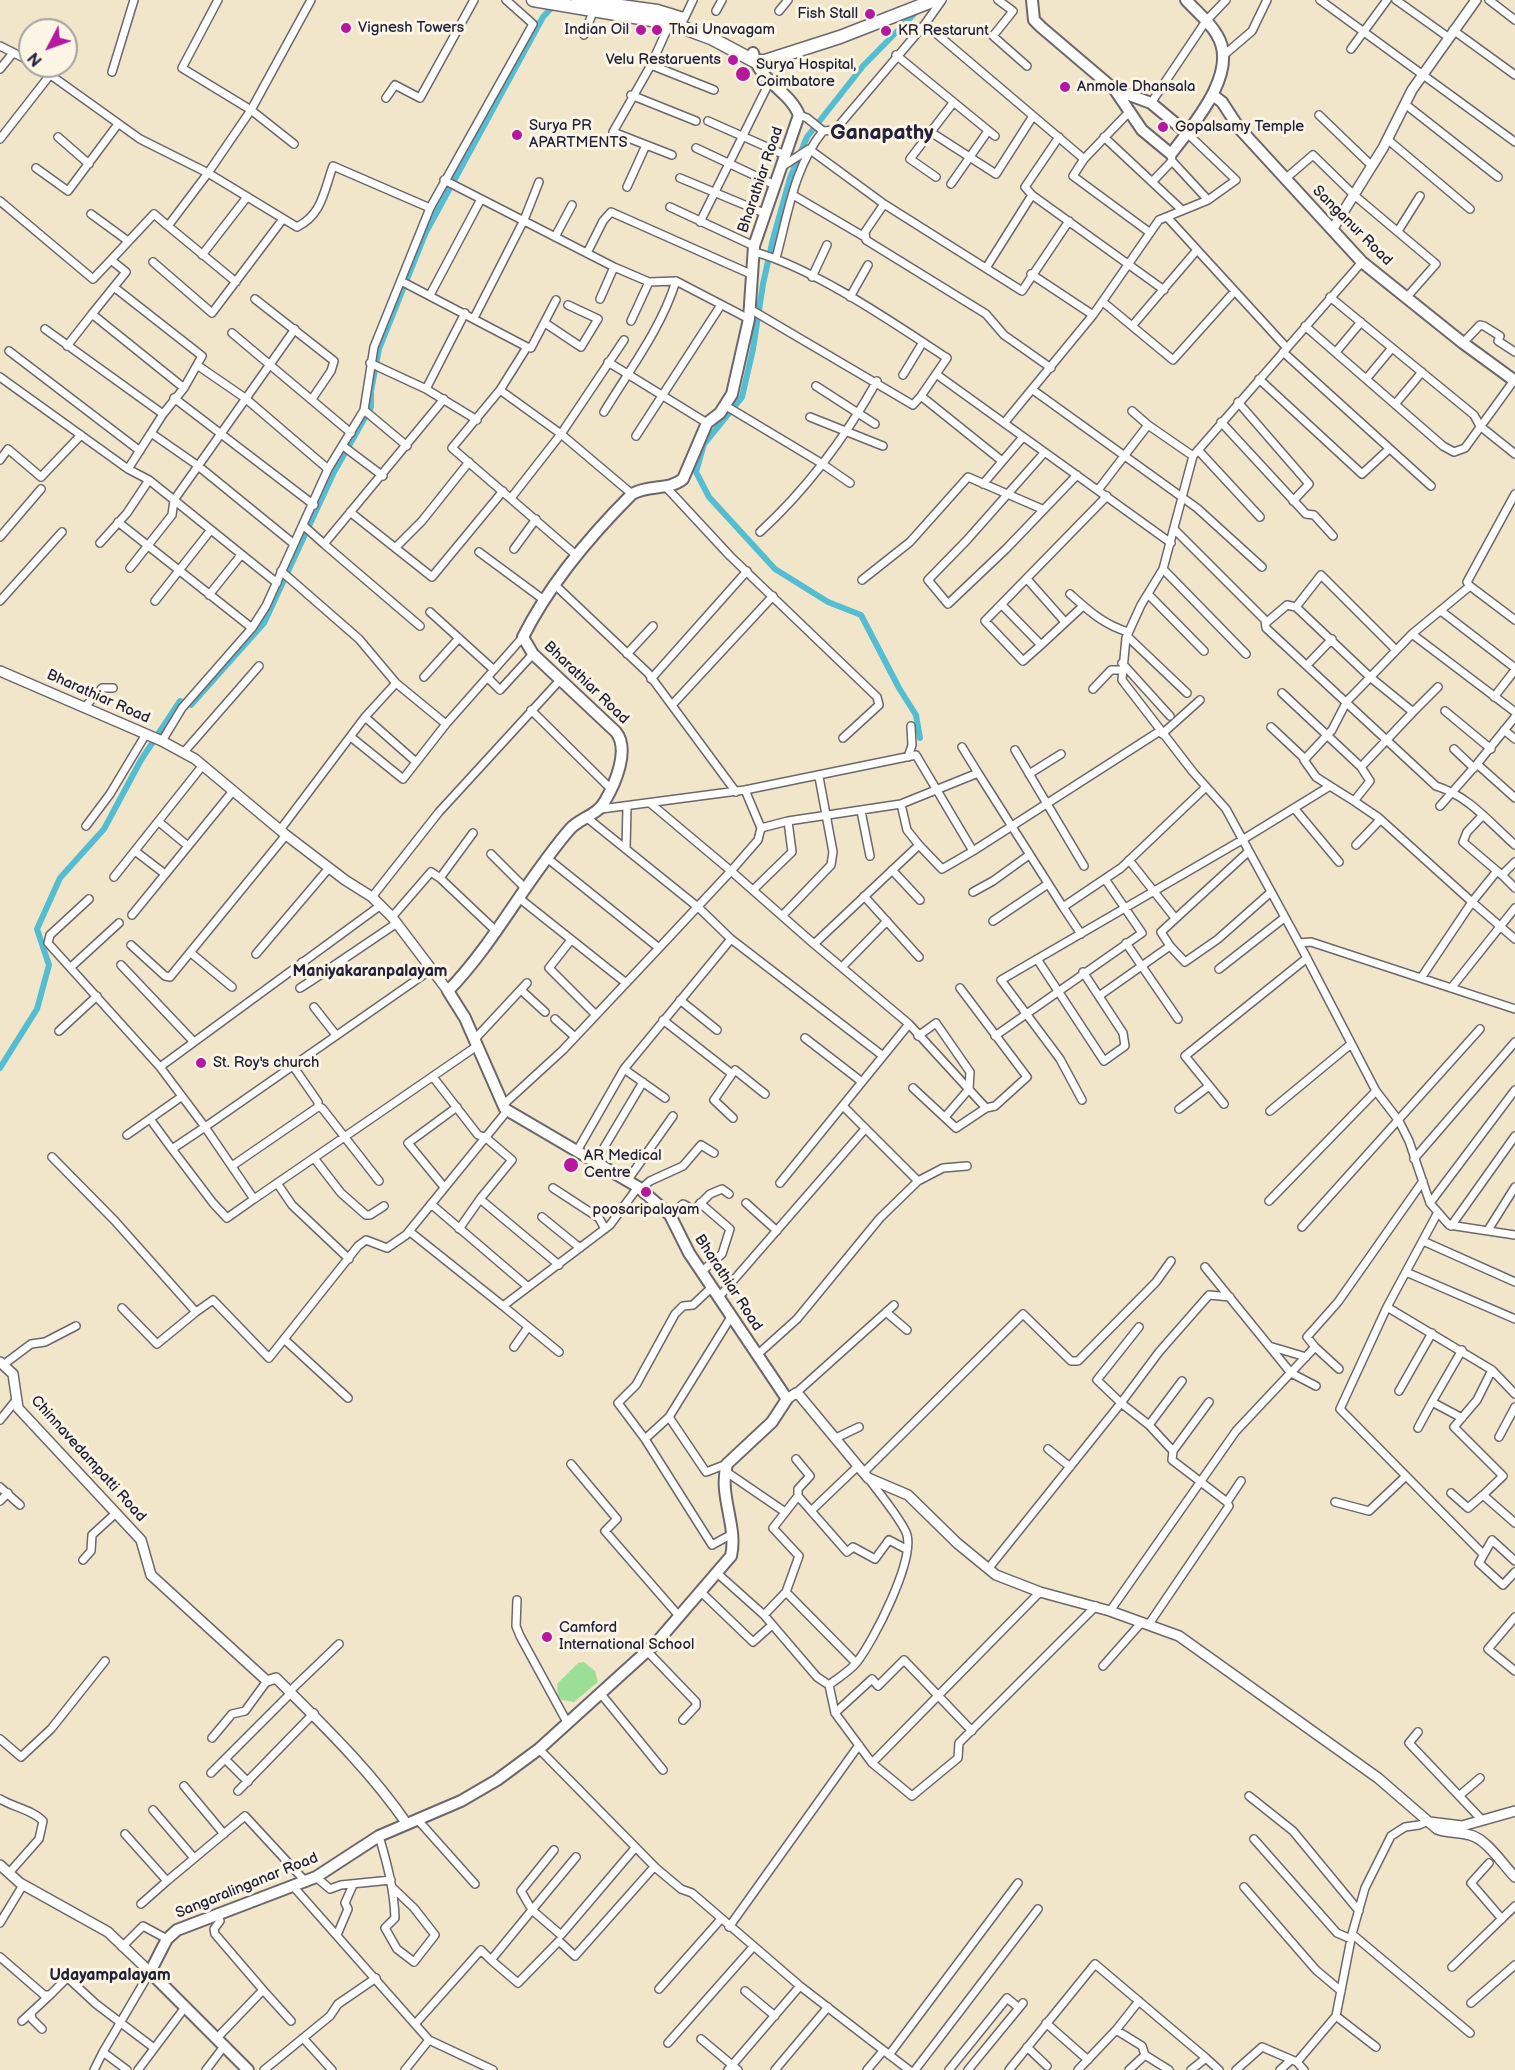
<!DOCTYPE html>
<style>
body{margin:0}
#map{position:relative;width:1515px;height:2070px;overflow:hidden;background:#f2e6ca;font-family:"Balsamiq Sans",sans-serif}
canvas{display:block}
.north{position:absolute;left:18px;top:18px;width:60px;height:60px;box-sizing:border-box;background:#fcf5e5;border:2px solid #a5a1a1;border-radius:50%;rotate:229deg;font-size:16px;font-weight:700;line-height:24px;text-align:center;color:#22223b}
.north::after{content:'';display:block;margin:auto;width:21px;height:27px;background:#b5179e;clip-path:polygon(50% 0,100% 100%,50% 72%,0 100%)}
</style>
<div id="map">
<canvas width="1515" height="2070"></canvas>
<div class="north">N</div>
</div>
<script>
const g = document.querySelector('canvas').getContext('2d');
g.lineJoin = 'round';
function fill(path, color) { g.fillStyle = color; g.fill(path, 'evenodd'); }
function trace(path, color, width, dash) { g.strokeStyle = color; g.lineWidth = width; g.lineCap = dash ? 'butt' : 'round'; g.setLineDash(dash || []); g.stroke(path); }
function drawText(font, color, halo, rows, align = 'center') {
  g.font = font + ' "Balsamiq Sans",sans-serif'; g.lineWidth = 6; g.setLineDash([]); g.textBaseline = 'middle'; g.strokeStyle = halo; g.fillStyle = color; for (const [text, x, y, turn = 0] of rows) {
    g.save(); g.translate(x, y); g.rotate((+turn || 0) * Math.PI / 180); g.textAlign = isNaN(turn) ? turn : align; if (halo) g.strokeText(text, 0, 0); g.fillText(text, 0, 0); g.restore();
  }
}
const green = new Path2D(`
 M584 1662 595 1671 598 1682 574 1702 562 1700 558 1696 557 1684 578 1663Z`);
const canal = new Path2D(`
 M919 9 863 66 807 137 790 178 773 239 763 284 753 349 742 397 704 444 696 472 709 497 775 569 828 602 861 615 899 688 916 715 920 738
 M0 1068 37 1009 49 965 37 929 60 878 104 829 141 760 180 701 191 705 264 623 334 472 371 407V391L379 349 426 232 543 17 556 3`);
const minor = new Path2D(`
 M218 0 182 68 251 110 294 144
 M998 0 1013 11 993 36 1027 66
 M1320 0 1515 142
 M1396 0 1448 37
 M1489 0 1515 20
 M716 11 722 0
 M779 11 788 0
 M684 19 693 0
 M670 23 651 65 613 132 672 155
 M925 24 942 0
 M1453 30 1515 75
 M584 35 593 12
 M0 46 30 61
 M1351 49 1387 0
 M896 55 995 136
 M1224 55 1252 31 1267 0
 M651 65 714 90
 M38 66 140 139 208 173 251 110 311 0
 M0 69 13 53
 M112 72 134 0
 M631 95 696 121
 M386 98 395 85 420 98 474 0
 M1151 103 1206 21 1226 0
 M1405 104 1498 177
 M799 115 807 118 823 131 835 130 925 24 1084 159 1129 112
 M1319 115 1372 166
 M708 121 785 155
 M929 131 996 174 1033 116
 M1187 133 1236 180 1208 200
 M58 137 89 164
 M1059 137 1025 187 1032 195 1164 290
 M1104 137 1182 210
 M0 139 50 75
 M1387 139 1470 209
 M696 148 775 185
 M1084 159 1073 176 1149 232
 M783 166 809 149 884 204 865 232 866 240 986 314 1004 335 1051 368
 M36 168 68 191 118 124
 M936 177 910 159 953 103
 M680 178 764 213
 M1285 179 1313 155 1354 195 1436 264 1406 298
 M444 180 614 267 649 282 676 281 749 319
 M1152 182 1172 161
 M951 184 988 131
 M627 187 646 145
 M793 195 863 236
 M0 201 93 279 111 260
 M884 204 1022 291 1069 221
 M670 207 754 246
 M91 214 128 241
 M1167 217 1286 347
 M700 222 769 83
 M168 226 236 282
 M1398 231 1420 196
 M555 237 572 205
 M755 252C817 270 892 322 947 358L921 396
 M587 253 603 221 611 212 753 275
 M202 255 247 197
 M776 258C788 214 794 167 823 131
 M153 262 212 313 283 219
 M1362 262 1193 456 1163 569 1141 605 1126 638 1122 680 1193 772 1226 809 1299 943 1376 1091 1399 1121 1409 1141 1430 1203 1449 1225 1515 1235
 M986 268 1032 195
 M1031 274 1093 315
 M812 277 827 245
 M401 281 527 347 500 390 561 434 632 494
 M114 287 202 356 184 388
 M430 295 481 199
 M850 297 868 265
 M1330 297 1474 415 1480 426 1515 454
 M255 299 334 361 331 371 312 399
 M600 299 614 267
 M1103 302 1173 360 1234 292
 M750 309 913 405 921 396 1002 461
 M474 318 524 220 539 182
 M631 321 649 282
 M545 323 581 347 598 319 568 305
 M1132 326 1197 250
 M1305 326 1443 446 1454 452 1465 448 1515 379
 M45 329 163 414 184 388 92 314 126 272 111 260 154 214 168 226 208 173 297 227C322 215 324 191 333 166L430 208
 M232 333 351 433
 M1463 343 1480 325 1484 326 1500 336 1498 341 1515 352
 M67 346 92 314
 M527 347 531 348 556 300
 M9 351 140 451
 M1283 352 1431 486
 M1336 352 1361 322
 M608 362 707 423
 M370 363 426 389 477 420
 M197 365 245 398 328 469
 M936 374 1171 543
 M903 375 923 342
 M0 377 128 469
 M1367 378 1392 348
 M1259 379 1362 474 1389 449
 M816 386 875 424
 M426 389 465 313
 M500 390 452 448 576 555
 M1033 390 1197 508 1262 567
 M174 398 314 505
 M1238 402 1309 484 1293 501
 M1396 403 1422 372
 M726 406 821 463 850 483
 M364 410 407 446
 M1132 411 1148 425
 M604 412C630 369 661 329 676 281
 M163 414 151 433 197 465 294 544
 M810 417 883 446
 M1005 422 1093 315 1159 220 1208 200 1172 161 1171 154
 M1221 422 1306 514 1314 515 1333 536
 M636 436 721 305
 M343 446 383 476
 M1198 450 1260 517
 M1044 453 967 540 928 580 948 604 1006 549 1077 475
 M0 460 8 449 41 477 81 435
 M983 484 1023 437
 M666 487 730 556 877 697 879 705 843 738
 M1098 490 1148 425 1193 456
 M511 498 561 434 624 340
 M350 512 432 577 503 491
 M118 522 252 628
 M304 526 324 544 444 399
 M1174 529 1265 620 1266 628 1436 786C1469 796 1490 823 1515 845
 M760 532C807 489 846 436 877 381
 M0 537 41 489
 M100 543 127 513 149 480
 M324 544 420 626
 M396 547 422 521 469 462
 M514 549 536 519
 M479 552 544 600
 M130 568 172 515 174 500 149 480 128 469 151 433
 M1163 569 1246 654
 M281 571 359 639 396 683 446 724
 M1027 579 1065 622
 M862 580 910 542 968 477 1042 509
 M277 583 174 500 295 329
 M555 585 648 673 736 792
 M1470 586 1467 582 1515 494
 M1070 594C1089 611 1104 625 1128 632
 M209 595 241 555
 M1149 595 1204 651
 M0 601 62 532
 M155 601 210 531
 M1002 605 1041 645 1023 661 985 621 1107 496
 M1296 607 1321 575 1396 650
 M1441 611 1515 668
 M430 612 494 670
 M1267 622 1287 605 1296 607 1370 677 1413 712 1361 767 1370 781 1354 801 1330 786
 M1412 634 1515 712
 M1127 636 1187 693
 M1041 645 1083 606
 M627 654 653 626
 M1122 663 1170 716
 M1307 665 1332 639
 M424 677 459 638
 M488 678 500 690 533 654
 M651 679 747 571
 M1093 689 1111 670H1122
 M1282 693 1361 767
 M1494 697 1515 670
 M672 705 773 596
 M84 708 102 688H113
 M531 710 611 789
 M1445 711 1491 749
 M1413 712 1438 687
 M365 717 416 762
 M1515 717 1477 764 1515 798
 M1271 727 1305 759
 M1504 730 1515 739
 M1162 734 1200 700
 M351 737 403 779 446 724 523 637
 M162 741 182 708 252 628 266 606 328 469 364 410 374 347 430 208 533 24 506 0
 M962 747 978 773
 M1454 749 1474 768
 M1015 750 1084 866
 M184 752 259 666
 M908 757 912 745 911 726
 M1029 774 1061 754
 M745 790 761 828 788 821 901 804 978 773 1063 907
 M1354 801 1379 818 1472 902 1421 978
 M901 804 907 830 919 845 814 944 909 1024 986 1108
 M1440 806 1477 764
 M1294 808 1339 862
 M601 809 745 790 916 755 973 851 1160 731
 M861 811 870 856
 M1483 815 1467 832 1463 842 1497 871
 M586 817 699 908 731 939
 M159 822 188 846
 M86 826 110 794 146 734
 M761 828 758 840 731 871 814 944
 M280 830 365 717 396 683
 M473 833 440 878 497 932
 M919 845 942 869 973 851
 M1356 845 1380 820
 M626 849 627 807
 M135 851 165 874
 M491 854 526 889
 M547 858 659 948 731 871 650 803
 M1129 860 1175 918
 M1515 862 1502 875 1497 871 1472 902 1515 939
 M892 870 920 900
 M1502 875 1515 888
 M114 877 203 765
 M753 890 792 852 788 821
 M973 892 993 881 1029 855
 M864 896 919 957
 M372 897 439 812 561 679
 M519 898 626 983
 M89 899 50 935 48 943 160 1067 381 905
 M132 915 233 791
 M782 916 831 865 833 852 819 777
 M392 917 431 872 440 878
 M993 921 1048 884
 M1081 934 1063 907 1121 868 1206 787
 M571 940 549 968 596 1015
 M1126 943 1178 1019
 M1299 943 1311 942 1515 1009
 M131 945 165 976 170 977 286 835
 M1170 946 1185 962 1218 939 1271 892
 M191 953 232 987
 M256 954 329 868
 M1037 959 1104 1061 1125 1046 1123 1033 1083 972
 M121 965 193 1041
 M843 966 887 921
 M71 967 119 923
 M1219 969 1284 918
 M311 981 397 923
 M1452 987 1515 908
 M300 988 311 981 302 962
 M521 990 545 1012
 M1099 996 1170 946 1161 932 1248 852
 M680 1000 717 1030
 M314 1007 336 1035
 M555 1019 575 1037
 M663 1020 732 1074 735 1070 765 1094
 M59 1031 97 996
 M918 1036 936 1023 970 1072 969 1089 945 1117
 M995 1036 1142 933 1105 879
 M805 1038 862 1082
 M474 1040 527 983
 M293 1066 318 1102V1107L322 1108 379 1181
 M160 1067 205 1127 172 1149 213 1203 227 1218 254 1199 205 1127 432 969
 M624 1069 665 1098
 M732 1074 714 1100 733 1118
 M433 1077 478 1135 485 1137 512 1160 480 1199 559 1265
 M913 1088 956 1128 986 1108 995 1106 1027 1077 960 988
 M1082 1100 1060 1059 1001 980 1242 840 1330 786 1316 777 1304 760 1332 730 1347 701 1355 693 1412 634 1470 586 1515 620
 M1224 1104 1185 1056 1307 958
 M503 1105 563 1050 659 948
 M843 1106 918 1181
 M1179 1109 1209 1086
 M1270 1111 1351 1044
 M150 1119 172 1149
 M127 1135 181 1097
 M577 1151 624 1069 731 939 883 1056
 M52 1157 115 1221 196 1312 213 1300 269 1358 358 1246 366 1240 387 1248 406 1235 507 1111
 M314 1158 341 1193 366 1215H370L384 1206
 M1414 1159 1515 1042
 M596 1161 643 1082
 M232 1166 318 1107
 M627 1181 673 1116
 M277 1183 292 1205 349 1259
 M780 1183 909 1024
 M444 1187 408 1143 457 1107
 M553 1188 599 1218 605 1229
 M641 1189 650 1181 683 1166 701 1145 714 1153
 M254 1199 477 1046
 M1269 1201 1376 1091
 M700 1203 730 1229 722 1254 701 1272
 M746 1203 777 1231
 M1430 1203 1515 1090
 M431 1204 527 1286
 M1437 1214 1387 1307 1340 1409 1483 1554
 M670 1215 683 1204 694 1210 710 1194 722 1189 729 1194
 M542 1217 580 1248
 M1451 1226 1515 1136
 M1302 1227 1480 1029
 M459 1229 480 1199
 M1488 1230 1515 1187
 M409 1231 503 1306 610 1225 638 1187
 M1423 1241 1515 1282
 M1205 1267 1291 1373 1316 1386
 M1406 1272 1515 1319
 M711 1288 693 1305 683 1306 675 1314 636 1385 618 1403 645 1439 712 1545 732 1534
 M718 1298 865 1129
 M503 1306 559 1352
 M1387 1307 1492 1370 1477 1400 1454 1427 1503 1476 1483 1495 1515 1523
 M122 1308 157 1344 196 1312
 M886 1312 907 1330
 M1139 1327 1097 1380 1121 1403 1159 1352 1209 1295 1230 1297
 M284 1339 348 1398
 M1269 1346 1306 1357
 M514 1347 528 1327
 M1315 1347 1339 1369
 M1462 1350 1432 1402 1462 1418
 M757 1355 797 1319 880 1218 918 1181 943 1168 967 1166
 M3 1365 31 1344 45 1342 76 1326
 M1492 1370 1515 1394
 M1399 1391 1432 1333
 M796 1393 894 1305
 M1209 1402 1173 1451 1172 1460 1227 1502
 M669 1417 706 1472 727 1464
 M0 1420 17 1399
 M1149 1425 1173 1451
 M1418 1428 1432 1402
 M1499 1437 1515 1407
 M836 1438 859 1427
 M645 1439 669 1417 731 1317
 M1048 1449 1070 1467
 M796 1459 810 1476 798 1489V1496
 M571 1464 617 1519 605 1531 679 1616
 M725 1471 785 1512
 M864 1472 1023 1314 1071 1361H1078L1156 1282 1171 1261
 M0 1487 20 1505
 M1451 1493 1468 1508 1483 1495
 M0 1501 8 1493
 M1335 1502 1369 1511 1406 1476
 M812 1510 858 1466
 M83 1560 91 1551 92 1535 116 1513
 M1515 1561 1492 1540 1479 1563 1503 1585 1515 1572
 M988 1569 1121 1403 1149 1425 1182 1381
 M717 1573 764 1615 817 1677 829 1685C838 1678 850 1671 857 1662 874 1640 914 1562 907 1535 904 1523 877 1490 868 1478
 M701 1592 753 1642 772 1625
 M517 1600 516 1626 520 1636 568 1724
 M1110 1611 1236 1431 1315 1347 1307 1337 1338 1302 1423 1181
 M764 1615 786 1592
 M1515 1617 1488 1649 1515 1671
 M1149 1624 1229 1506 1227 1502 1241 1481
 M647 1651 696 1702V1706L683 1720
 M856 1663 786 1592 799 1556 773 1528 798 1496 847 1552 853 1547 875 1559 889 1540 906 1549
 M1103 1666 1142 1622
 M829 1685 835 1713 872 1763 912 1796 958 1758 959 1743 1096 1606
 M290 1691 339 1644
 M601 1694 663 1770
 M835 1713 872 1679 878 1686 904 1660 972 1731
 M1418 1732 1409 1743 1482 1820
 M212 1738 232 1714 245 1711 267 1681
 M0 1739 21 1757 51 1729 105 1661
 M539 1749 656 1868 681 1889 692 1893 800 1986 909 2070
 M225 1759 248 1782
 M872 1763 1040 1592
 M211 1773 291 1693
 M184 1786 224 1834
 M238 1791 314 1713
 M1249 1796 1293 1831 1359 1911
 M1459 1796 1480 1778
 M0 1799C13 1807 33 1810 43 1821L39 1839 9 1873
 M153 1810 194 1858
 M417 1819 475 1884
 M125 1834 167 1881 245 1816 305 1881
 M379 1836C387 1863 394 1889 395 1918L385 1928 397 1949 414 1962 435 1935 414 1908 393 1888
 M1254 1839 1337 1933 1351 1939
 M554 1850 521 1891 532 1910 576 1857
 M1489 1863 1471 1883 1502 1919
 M316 1877 330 1889 341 1885 391 1880
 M292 1885 429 2040 493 2070
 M1244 1887 1316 1970 1341 1991
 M141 1904 167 1881
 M0 1923 23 1885
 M729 1927 859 1745
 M1352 1934 1470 2033
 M337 1935 348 1909 345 1903 353 1885
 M122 1947 143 1926 167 1939
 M0 1957 44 1995H50L66 1979H69L96 2004 154 2048
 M491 1960 518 1983 559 1941 575 1956 654 1867
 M1452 1967 1515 1906
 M659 1989 721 1919
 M263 1990 291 2021
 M745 1991 775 2016
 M1139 2001 1116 2030 1142 2046 1145 2055
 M1471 2003 1515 1965
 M31 2013 32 2019 42 2029
 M1336 2016 1376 2047
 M22 2021 50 1995
 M416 2023 481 1950 491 1960 532 1910 561 1935 635 1848
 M1046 2023 1088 2060
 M217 2038 263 1990 215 1934 214 1929 220 1921 218 1913
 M303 2038 332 2070
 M701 2039 738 2070
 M668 2043 753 1947
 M1027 2047 1047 2066
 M889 2055 1018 1883
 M94 2070 103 2052
 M127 2070 103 2052 150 1972
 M138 2070 186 2006
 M206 2070 225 2045
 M264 2070 330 2016 338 2004 376 1978
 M405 2070 429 2040
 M728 2070 800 1986
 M775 2070 828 2007
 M867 2070 883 2051
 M915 2070 1038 1909
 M949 2070 1007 1998 1019 2008
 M968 2070 1023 2003
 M1009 2070 1095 1964 1206 2058
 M1078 2070 1116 2030
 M1129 2070 1145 2055 1169 2070
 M1191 2070 1206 2058 1219 2070
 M1236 2070 1262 2047 1297 2062
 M1280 2070 1291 2060
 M1304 2070 1297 2062 1336 2016 1352 1934 1365 1888 1391 1836 1405 1827 1419 1825 1426 1822`);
const tertiary = new Path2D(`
 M1332 230 1383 148 1412 90 1476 0
 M0 671 162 741 195 759 286 835 345 880 372 897 392 917 448 991
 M0 1362 13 1374 18 1408 141 1540 151 1575 267 1681 276 1678C322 1724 370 1770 407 1824
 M787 1399 796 1393 800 1396 868 1478 908 1495 957 1543 996 1575 1040 1592 1110 1611 1179 1636 1378 1778 1437 1829C1448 1833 1459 1832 1470 1835 1487 1839 1503 1865 1515 1877
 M1429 1822 1462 1826 1515 1811
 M0 1865 20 1883 108 1932 150 1972`);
const secondary = new Path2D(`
 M1032 0 1034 20 1041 27 1115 90 1142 130 1171 154C1193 125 1240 72 1217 35 1210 22 1196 11 1186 0
 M1116 90 1151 103 1187 133
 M1214 96 1222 102 1239 128 1362 262 1463 343 1515 381
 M248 2070 150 1972 167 1939 177 1930 316 1877 379 1836 461 1801 497 1780 539 1749 657 1642 731 1556C738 1526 718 1495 727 1464L772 1422 787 1399 689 1253 670 1215 638 1187 505 1109 465 1018 448 991C496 941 525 881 570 829 580 818 598 815 605 801 615 784 630 750 616 732L533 654 523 637C550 583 590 536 632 494 649 484 668 491 683 479L707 423 720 413 732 394 749 319 754 246 799 115C789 90 759 82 753 53`);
const trunk = new Path2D(`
 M533 0 670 23 711 38 754 61H765L840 37 935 0
 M578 0 657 11 680 18`);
const markers = [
 [870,14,6,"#b5179e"],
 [346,28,6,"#b5179e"],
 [641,30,6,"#b5179e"],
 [657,30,6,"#b5179e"],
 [886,31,6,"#b5179e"],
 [733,60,6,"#b5179e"],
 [743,74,8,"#b5179e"],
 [1065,87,6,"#b5179e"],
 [1163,127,6,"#b5179e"],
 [517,135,6,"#b5179e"],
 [201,1063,6,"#b5179e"],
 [571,1165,8,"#b5179e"],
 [646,1192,6,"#b5179e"],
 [547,1637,6,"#b5179e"]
];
const poiNames = [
 ["Fish Stall",858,14,"right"],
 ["Vignesh Towers",358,28],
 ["Indian Oil",629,30,"right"],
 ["Thai Unavagam",669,30],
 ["KR Restarunt",898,31],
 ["Velu Restaruents",721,60,"right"],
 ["Surya Hospital,",756,65],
 ["Coimbatore",756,82],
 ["Anmole Dhansala",1077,87],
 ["Surya PR",529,126],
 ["APARTMENTS",529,143],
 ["Gopalsamy Temple",1175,127],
 ["St. Roy's church",213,1063],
 ["AR Medical",584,1156],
 ["Centre",584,1173],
 ["poosaripalayam",646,1210,"center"],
 ["Camford",559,1628],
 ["International School",559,1645]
];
const streetNames = [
 ["Bharathiar Road",761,180,-71],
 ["Sanganur Road",1352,226,45],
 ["Bharathiar Road",586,683,44],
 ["Bharathiar Road",98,697,24],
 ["Bharathiar Road",728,1283,57],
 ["Chinnavedampatti Road",88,1459,48],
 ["Sangaralinganar Road",247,1886,-22]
];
const neighbourhoodNames = [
 ["Maniyakaranpalayam",370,972],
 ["Udayampalayam",110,1976]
];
const districtNames = [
 ["Ganapathy",882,134]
];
fill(green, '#9cde95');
trace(canal, '#54bdd1', 6);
trace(minor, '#6b676d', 10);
trace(tertiary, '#6b676d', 12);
trace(secondary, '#6b676d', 14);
trace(trunk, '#6b676d', 15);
trace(minor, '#fff', 7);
trace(tertiary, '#fff', 9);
trace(secondary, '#fff', 10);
trace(trunk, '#fff', 12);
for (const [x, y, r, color] of markers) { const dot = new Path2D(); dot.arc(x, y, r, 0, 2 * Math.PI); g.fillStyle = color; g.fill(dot); trace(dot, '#fcf5e5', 2); }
drawText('15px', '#22223b', '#fcf5e5', poiNames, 'left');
drawText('15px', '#22223b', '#fcf5e5', streetNames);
drawText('bold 16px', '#22223b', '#fcf5e5', neighbourhoodNames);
drawText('bold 21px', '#22223b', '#fcf5e5', districtNames);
</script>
